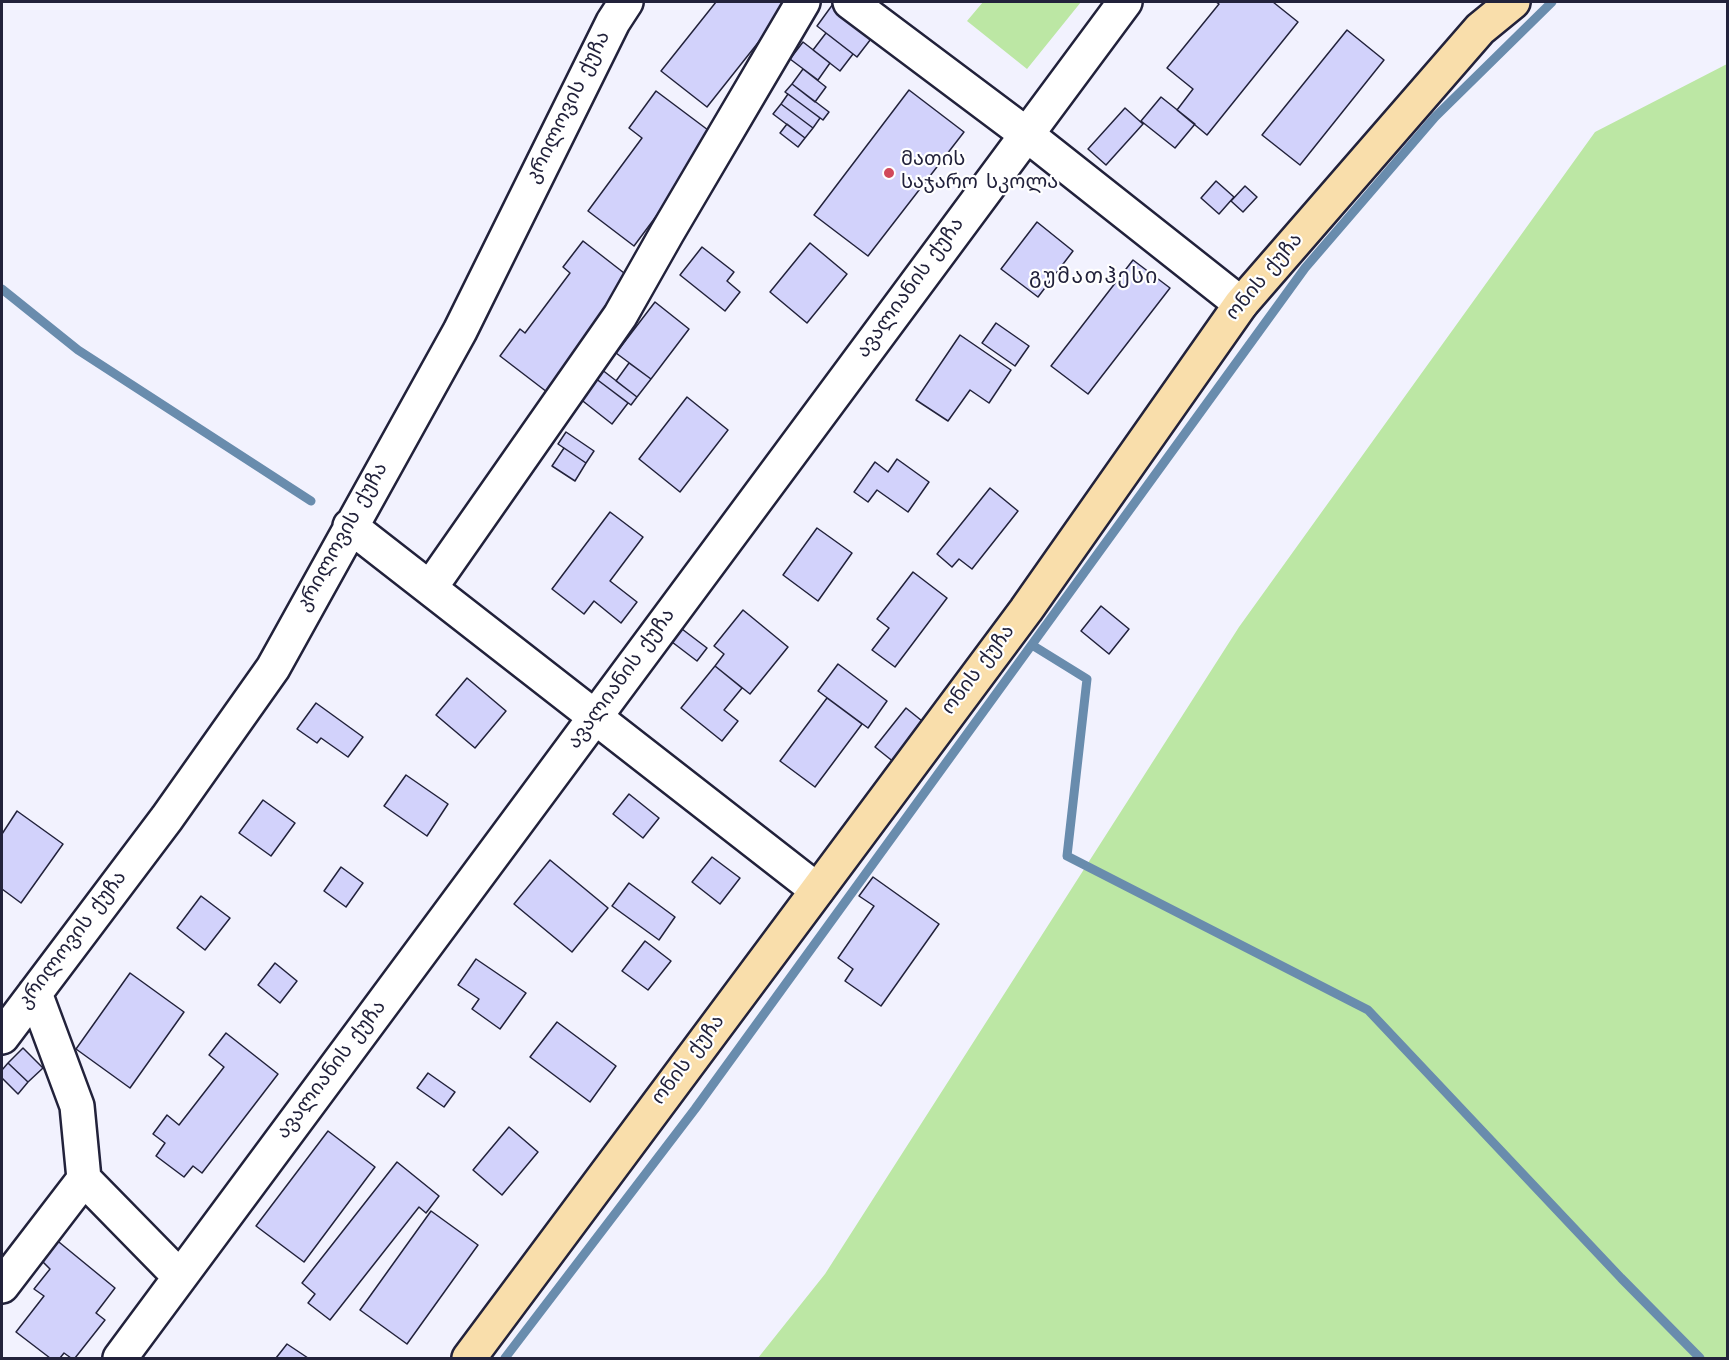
<!DOCTYPE html>
<meta charset="utf-8">
<style>
body{margin:0}
#map{position:relative;width:1729px;height:1360px;overflow:hidden;background:#f2f2fe;font-family:Kalam,sans-serif}
canvas{display:block}
.frame{position:absolute;inset:0;border:3px solid #22223b;pointer-events:none}
</style>
<div id="map">
<canvas width="1729" height="1360"></canvas>
<div class="frame"></div>
</div>
<script>
const g = document.querySelector('canvas').getContext('2d');
g.lineJoin = 'round';
function fill(path, color) { g.fillStyle = color; g.fill(path, 'evenodd'); }
function trace(path, color, width, dash) { g.strokeStyle = color; g.lineWidth = width; g.lineCap = dash ? 'butt' : 'round'; g.setLineDash(dash || []); g.stroke(path); }
function drawText(font, color, halo, rows, align = 'center') {
  g.font = font + ' Kalam,"Noto Sans Georgian",sans-serif'; g.lineWidth = 4.5; g.setLineDash([]); g.textBaseline = 'middle'; g.strokeStyle = halo; g.fillStyle = color; for (const [text, x, y, turn = 0] of rows) {
    g.save(); g.translate(x, y); g.rotate((+turn || 0) * Math.PI / 180); g.textAlign = isNaN(turn) ? turn : align; if (halo) g.strokeText(text, 0, 0); g.fillText(text, 0, 0); g.restore();
  }
}
const green = new Path2D(`
 M983 2H1081L1027 69 967 21Z
 M1727 64V1358H758L825 1274 1239 627 1595 132Z`);
const stream = new Path2D(`
 M2 289 78 350 311 501
 M1032 645 1087 679 1067 856 1368 1010 1621 1278 1700 1358
 M505 1358 695 1109 1305 268 1435 117 1552 2`);
const building = new Path2D(`
 M716 2H783L788 5 707 107 661 71Z
 M1216 2H1273L1298 22 1207 135 1177 110 1193 89 1167 68 1219 4Z
 M833 4 874 35 857 57 817 26Z
 M1347 30 1384 60 1300 165 1262 135Z
 M826 33 853 54 840 71 813 50Z
 M803 42 830 63 818 80 790 59Z
 M803 69 826 87 815 102 792 84Z
 M792 84 829 112 823 120 785 92Z
 M909 90 964 132 868 256 814 215Z
 M656 91 716 136 634 246 588 211 642 138 629 128Z
 M788 94 820 118 813 128 781 104Z
 M1161 97 1195 124 1175 148 1141 121Z
 M781 104 813 128 805 138 773 114Z
 M1125 108 1143 124 1106 165 1088 149Z
 M787 124 805 138 798 147 780 133Z
 M1216 181 1234 197 1219 214 1201 198Z
 M1245 186 1257 197 1243 212 1231 201Z
 M1037 222 1073 251 1038 297 1001 269Z
 M583 241 633 280 547 392 500 356 520 329 525 333 570 273 563 267Z
 M810 243 847 274 807 323 770 292Z
 M702 247 734 272 727 281 740 292 725 311 680 275Z
 M1133 260 1170 288 1088 394 1051 366Z
 M655 302 689 329 651 379 616 353Z
 M996 323 1029 346 1015 366 982 343Z
 M960 335 1011 370 989 403 970 390 948 421 916 400Z
 M629 363 651 379 637 397 616 381Z
 M601 369 637 397 631 405 595 378Z
 M595 378 628 403 612 424 579 398Z
 M687 397 728 430 680 492 639 459Z
 M566 432 594 451 586 463 558 444Z
 M564 448 586 463 575 481 552 466Z
 M897 459 929 482 908 512 877 490 868 502 854 492 875 462 888 472Z
 M990 488 1018 511 972 569 959 559 952 567 937 554Z
 M610 512 643 537 610 581 637 602 621 623 594 601 584 614 552 589Z
 M817 528 852 553 818 601 783 575Z
 M913 572 947 598 895 667 872 650 889 628 877 619Z
 M1101 606 1129 629 1109 654 1081 631Z
 M743 610 788 647 750 694 715 666 724 654 714 646Z
 M682 629 707 648 697 661 672 642Z
 M838 664 887 701 868 728 818 691Z
 M715 666 742 688 724 710 738 721 722 741 681 708Z
 M467 678 506 711 475 748 436 715Z
 M827 698 862 724 815 787 780 761Z
 M316 703 363 737 348 757 321 738 317 743 297 729Z
 M906 708 927 725 895 763 875 747Z
 M406 775 448 804 427 836 384 806Z
 M629 794 659 818 643 838 613 814Z
 M263 800 295 823 271 856 239 833Z
 M17 811 63 844 21 903 2 889V834Z
 M712 857 740 878 720 904 692 882Z
 M550 860 608 908 572 952 514 904Z
 M341 867 363 883 346 907 324 891Z
 M873 877 939 924 881 1006 845 981 853 969 838 958 874 906 859 896Z
 M629 883 675 917 659 940 612 906Z
 M201 896 230 918 205 950 177 928Z
 M645 941 671 961 648 990 622 971Z
 M476 959 526 993 500 1029 472 1009 479 999 458 985Z
 M275 963 297 981 280 1003 258 985Z
 M130 973 184 1012 130 1088 76 1049Z
 M557 1022 616 1066 590 1102 530 1057Z
 M226 1033 278 1074 202 1173 193 1166 184 1177 156 1156 165 1143 153 1134 167 1115 179 1125 224 1067 209 1055Z
 M23 1048 43 1068 28 1082 8 1063Z
 M8 1063 28 1082 18 1094 2 1078V1070Z
 M428 1073 455 1092 444 1107 417 1088Z
 M509 1127 538 1152 502 1195 473 1170Z
 M328 1131 375 1167 304 1262 256 1226Z
 M397 1162 439 1196 426 1213 419 1207 330 1320 308 1303 315 1294 302 1283Z
 M431 1211 478 1245 407 1344 360 1310Z
 M54 1238 115 1288 96 1313 105 1320 75 1358H71L64 1353 60 1358H50L16 1332 44 1296 34 1289 50 1269 39 1258Z
 M287 1344 308 1358H276Z`);
const minor = new Path2D(`
 M850 2 1026 134 1241 304
 M350 526 817 890
 M430 588 620 316 667 233 803 2
 M35 993 77 1106 84 1179 180 1277
 M2 1037 167 818 273 668 460 331 613 22 626 2
 M2 1286 84 1179
 M120 1358 1125 2`);
const major = new Path2D(`
 M469 1358 1026 610 1241 304 1480 29 1513 2`);
const markers = [
 [889,173,6,"#d1495b"]
];
const streetNames = [
 ["კრილოვის ქუჩა",570,108,-64],
 ["ონის ქუჩა",1266,278,-50],
 ["ავალიანის ქუჩა",912,289,-54],
 ["კრილოვის ქუჩა",344,538,-61],
 ["ონის ქუჩა",980,671,-53],
 ["ავალიანის ქუჩა",623,680,-54],
 ["კრილოვის ქუჩა",74,941,-53],
 ["ონის ქუჩა",690,1061,-53],
 ["ავალიანის ქუჩა",333,1071,-53]
];
const poiNames = [
 ["მათის",901,162],
 ["საჯარო სკოლა",901,185]
];
const neighbourhoodNames = [
 ["გუმათჰესი",1094,279]
];
fill(green, '#bce7a4');
trace(stream, '#698cad', 9);
fill(building, '#d2d2fb');
trace(building, '#22223b', 1.5);
trace(minor, '#22223b', 38);
trace(major, '#22223b', 38);
trace(minor, '#fff', 33);
trace(major, '#f9deab', 33);
for (const [x, y, r, color] of markers) { const dot = new Path2D(); dot.arc(x, y, r, 0, 2 * Math.PI); g.fillStyle = color; g.fill(dot); trace(dot, '#fff', 2); }
drawText('20px', '#22223b', '#fff', streetNames);
drawText('20px', '#22223b', '#fff', poiNames, 'left');
g.letterSpacing = '1.5px';
drawText('21px', '#22223b', '#fff', neighbourhoodNames);
g.letterSpacing = '0px';
</script>
